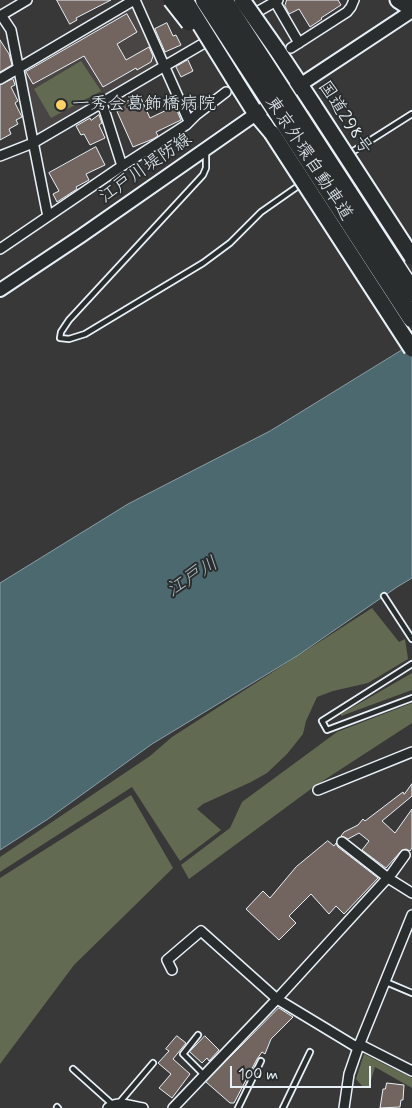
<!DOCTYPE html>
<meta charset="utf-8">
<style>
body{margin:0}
#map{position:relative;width:412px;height:1108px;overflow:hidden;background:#383838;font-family:Mynerve,sans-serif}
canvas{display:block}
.scale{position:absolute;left:230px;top:1066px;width:141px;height:22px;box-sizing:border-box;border:2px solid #e8f1f8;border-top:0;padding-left:6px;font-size:15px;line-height:18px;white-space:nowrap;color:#e8f1f8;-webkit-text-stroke:4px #2a2d2e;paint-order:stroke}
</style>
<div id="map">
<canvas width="412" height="1108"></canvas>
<div class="scale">100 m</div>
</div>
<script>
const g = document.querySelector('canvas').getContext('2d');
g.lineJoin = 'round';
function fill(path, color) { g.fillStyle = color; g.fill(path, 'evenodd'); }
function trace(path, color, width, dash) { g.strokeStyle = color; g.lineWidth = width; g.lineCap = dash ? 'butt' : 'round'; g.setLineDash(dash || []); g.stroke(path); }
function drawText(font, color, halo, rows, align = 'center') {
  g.font = font + ' Mynerve,"Klee One",sans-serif'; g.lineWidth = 4; g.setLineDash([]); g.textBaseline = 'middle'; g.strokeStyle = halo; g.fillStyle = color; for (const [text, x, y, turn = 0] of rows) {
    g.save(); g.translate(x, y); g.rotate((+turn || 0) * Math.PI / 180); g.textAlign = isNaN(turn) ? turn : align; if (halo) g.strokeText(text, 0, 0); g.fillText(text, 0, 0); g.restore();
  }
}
const built = new Path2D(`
 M134 3 162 65 35 140 21 70Z`);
const green = new Path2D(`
 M81 61 101 91 51 118 34 89Z
 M372 608 399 642 405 639 408 659 368 683 333 691 317 697 306 721 303 734 287 754 267 773 251 782 203 804 197 809 221 830 180 861 132 787 0 872V857L150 756 172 737Z
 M412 673V690L341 716V714Z
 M412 703V723L315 786 189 879 181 865 230 828 242 802 337 732Z
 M131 795 173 868 74 965 0 1064V878Z
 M364 1054 412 1078V1088L375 1067 369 1087 362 1086 356 1079Z`);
const water = new Path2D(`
 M412 344V578L397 587 297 656 152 744 48 819 0 850V583L128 504 270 431Z`);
const building = new Path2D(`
 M57 0H111L76 18 77 20 70 24Z
 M287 0H338L341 5 321 18 322 19 310 27 299 9 289 14 285 6Z
 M127 14 137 32 117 44 126 60 149 47 153 56 151 62 137 70 136 68 103 87 84 56 33 84 26 72Z
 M167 23 173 36 176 35 181 45 165 52 155 29Z
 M0 40 9 54 12 65 0 72Z
 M188 60 193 71 181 77 176 67Z
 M13 79 15 85 11 87 18 101 15 103 22 117 16 120 18 124 9 129 11 134 0 140V85Z
 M140 96 150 118 175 106 181 120 156 132 158 136 153 139 133 147 115 107Z
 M99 115 102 123 99 125 105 138 90 145 84 134 81 135 76 126 90 118 91 120Z
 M96 147 105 165 86 174 89 180 76 187 77 189 57 202 53 194 59 191 49 173Z
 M412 784V796L382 821 395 833 412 809V848L410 851 406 849 402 850 386 868 362 850 369 841 359 833 348 839 341 836 344 832 358 825 363 819 365 821 403 792 404 794Z
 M328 841 334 846 336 843 338 847 378 878 344 914 336 906 329 914 311 894 289 916 296 923 279 940 246 909 263 891 270 898 296 867Z
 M279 1008 293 1017 271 1039 265 1054 262 1052 257 1059 234 1103H230L206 1082Z
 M177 1036 186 1043 173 1059 190 1074 172 1098 159 1088 171 1074 158 1063 169 1051 166 1049Z
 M205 1036 219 1050 209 1061 207 1058 202 1063 190 1052Z
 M387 1083 404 1085 403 1100H401L400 1107 380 1108 383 1089H385Z`);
const service = new Path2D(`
 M206 152V168L203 175 69 320 61 332 60 338 69 339 85 334 203 263 230 243 261 212 301 184
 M333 164 412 114
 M384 596 412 639
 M412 664 322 721 327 730 412 698
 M386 982 412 993
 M198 1035 183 1054 204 1075
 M73 1069 112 1104
 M119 1103 153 1063
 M57 1107 58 1108
 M238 1108 261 1061
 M283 1108 310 1052`);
const minor = new Path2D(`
 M135 0 187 117 190 121
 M274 0 299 43
 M1 15 11 30 47 212 49 215
 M0 16 27 0
 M250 16 278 0
 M291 48 347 12 351 7 354 0
 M0 79 134 0
 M102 103 122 166
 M0 156 33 143 228 29
 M0 249 122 166 186 125 196 115 226 92
 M318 790 412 752
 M342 842 388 878 412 893
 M172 970 167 960 201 931 277 999 358 1048
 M359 1044 412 1071
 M108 1108C118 1100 131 1106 143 1108
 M173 1108 277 999 392 873 405 855
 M344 1108 349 1074 358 1048 412 915`);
const secondary = new Path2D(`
 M0 290 81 236 256 114 412 11`);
const primary = new Path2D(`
 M398 0 412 9`);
const trunk = new Path2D(`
 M277 50 314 106
 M234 79 256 114 272 133`);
const trunkBridge = new Path2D(`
 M171 0 189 23
 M185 0 234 79
 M242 0 277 50
 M314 106 412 257
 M272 133 412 349`);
const motorwayBridge = new Path2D(`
 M205 0 412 318
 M223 0 412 292`);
const markers = [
 [61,105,6,"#ffd166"]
];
const poiNames = [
 ["一秀会葛飾橋病院",72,105]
];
const streetNames = [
 ["国道298号",344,118,57],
 ["東京外環自動車道",308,159,57],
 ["江戸川堤防線",146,169,-35]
];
const waterNames = [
 ["江戸川",193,578,-33]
];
fill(built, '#494544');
fill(green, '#626b51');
fill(water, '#4c6970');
trace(water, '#8a9fa6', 1);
fill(building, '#72645f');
trace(building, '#e8f1f8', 1);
trace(service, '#e8f1f8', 8);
trace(minor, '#e8f1f8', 12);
trace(secondary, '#e8f1f8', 16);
trace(primary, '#e8f1f8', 19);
trace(trunk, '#e8f1f8', 19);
trace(service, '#2a2d2e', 4.5);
trace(minor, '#2a2d2e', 9);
trace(secondary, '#2a2d2e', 12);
trace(primary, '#2a2d2e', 15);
trace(trunk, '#2a2d2e', 15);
trace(trunkBridge, '#e8f1f8', 19, []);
trace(motorwayBridge, '#e8f1f8', 21, []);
trace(trunkBridge, '#2a2d2e', 15);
trace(motorwayBridge, '#2a2d2e', 18);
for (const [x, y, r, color] of markers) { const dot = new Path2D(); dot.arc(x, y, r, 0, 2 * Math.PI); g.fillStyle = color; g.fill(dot); trace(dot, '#2a2d2e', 2); }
drawText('18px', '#e8f1f8', '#2a2d2e', poiNames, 'left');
drawText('18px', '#e8f1f8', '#2a2d2e', streetNames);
drawText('italic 19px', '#aabbc2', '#2a2d2e', waterNames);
</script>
